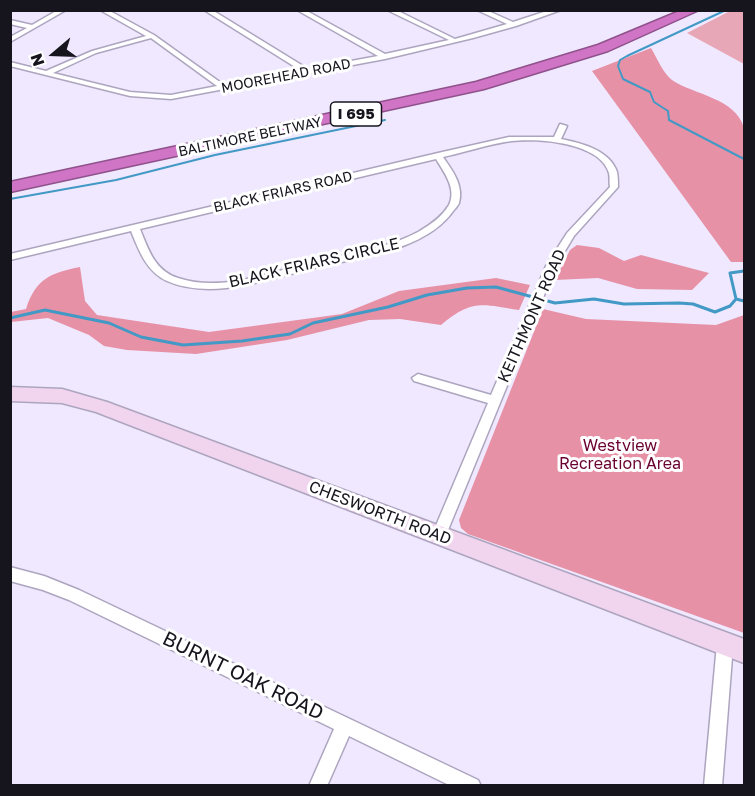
<!DOCTYPE html>
<style>
body{margin:0}
#map{position:relative;width:755px;height:796px;overflow:hidden;background:#efe8fe;font-family:"Golos Text",sans-serif}
canvas{display:block}
.frame{position:absolute;inset:0;border:12px solid #16141d;pointer-events:none}
.north{position:absolute;left:24px;top:24px;width:60px;height:60px;-webkit-text-stroke:4px #fff;paint-order:stroke;rotate:251deg;font-size:16px;font-weight:700;line-height:24px;text-align:center;color:#16141d}
.north::after{content:'';display:block;margin:auto;width:21px;height:27px;background:#16141d;clip-path:polygon(50% 0,100% 100%,50% 72%,0 100%)}
</style>
<div id="map">
<canvas width="755" height="796"></canvas>
<div class="frame"></div>
<div class="north">N</div>
</div>
<script>
const g = document.querySelector('canvas').getContext('2d');
g.lineJoin = 'round';
function fill(path, color) { g.fillStyle = color; g.fill(path, 'evenodd'); }
function trace(path, color, width, dash) { g.strokeStyle = color; g.lineWidth = width; g.lineCap = dash ? 'butt' : 'round'; g.setLineDash(dash || []); g.stroke(path); }
function drawText(font, color, halo, rows, align = 'center') {
  g.font = font + ' "Golos Text",sans-serif'; g.lineWidth = 6; g.setLineDash([]); g.textBaseline = 'middle'; g.strokeStyle = halo; g.fillStyle = color; for (const [text, x, y, turn = 0] of rows) {
    g.save(); g.translate(x, y); g.rotate((+turn || 0) * Math.PI / 180); g.textAlign = isNaN(turn) ? turn : align; if (halo) g.strokeText(text, 0, 0); g.fillText(text, 0, 0); g.restore();
  }
}
const green = new Path2D(`
 M730 11H744V64L687 33Z`);
const forest = new Path2D(`
 M651 48C657 58 663 73 672 80 694 95 736 98 744 128V262H731L592 71Z
 M577 245 599 248 624 261 641 255 709 273 692 290 637 289 598 278 555 280 570 250Z
 M80 267 85 301 97 315 209 332 342 314 399 291 496 278 530 285 519 310C481 304 472 299 441 325L400 319 369 320 287 340 196 354 127 350 104 346 89 335 48 318 11 322V312L26 309C36 278 51 273 80 267Z
 M543 309 586 319 716 325 744 315V633L468 534 461 528 459 520Z`);
const streamFar1 = new Path2D(`
 M726 10 627 56 620 60 618 66 623 79 650 92 654 102 668 111 669 120 744 159
 M10 199 116 180 215 155 385 120`);
const stream = new Path2D(`
 M736 299 744 301
 M10 318 45 310 109 323 141 337 183 345 242 341 290 334 313 323 388 307 427 295 467 288 496 287 555 303 594 299 624 304 679 303 693 304 715 312 730 306 736 299 730 273 744 271`);
const street = new Path2D(`
 M58 10H66L10 42V37L27 28 10 24V20L32 25Z
 M100 10H108L154 35 224 85 300 70 204 10H212L308 69 378 56 297 10H305L385 54 449 40 387 10H396L455 39 507 24 477 10H486L513 22 550 10H561L516 26 473 38 385 59 171 99 130 96 10 66V62L46 71 92 51 146 36ZM151 38 217 86 171 95 130 92 53 73 96 53Z
 M560 124 567 126 561 139C581 143 610 150 617 172 618 177 618 183 618 187L574 236 556 266 446 535 444 539 439 541 434 539 432 535 488 403 414 381 412 378 418 374 491 395 546 266 567 233 610 187C609 182 610 177 609 173 600 142 537 138 512 141 489 144 466 152 443 157 452 170 464 185 459 203 458 205 456 208 454 210 426 251 359 257 314 268 285 275 256 285 226 288 206 290 185 289 167 281 147 272 139 251 131 231L10 260V254L438 153 509 137H554ZM436 159C444 172 457 189 449 205 442 217 430 225 418 232 388 248 351 253 317 261 273 271 223 293 178 278 155 271 148 249 140 229Z
 M10 567 44 576 79 590 478 780 481 786H451L349 736 327 786H309L334 729 69 600 43 590 10 581Z
 M725 636 731 638 733 644 722 786H704L717 644 719 638Z`);
const secondary = new Path2D(`
 M10 387 62 389 107 402 744 639V663L96 412 62 403 10 401Z`);
const highway = new Path2D(`
 M682 10H699L608 51 484 89 10 192V182L476 82 598 45Z`);
const farStreetnames = [
 ["MOOREHEAD ROAD",286,76,-11],
 ["BALTIMORE BELTWAY",250,137,-12],
 ["BLACK FRIARS ROAD",283,192,-13]
];
const shields = [
 [356,114,51]
];
const shieldNames = [
 ["I 695",356,114]
];
const streetNames = [
 ["BLACK FRIARS CIRCLE",314,263,-13],
 ["KEITHMONT ROAD",532,316,-66],
 ["CHESWORTH ROAD",380,513,21]
];
const parkNames = [
 ["Westview",620,446],
 ["Recreation Area",620,464]
];
const nearStreetnames = [
 ["BURNT OAK ROAD",243,676,26]
];
fill(green, '#e8a7b6');
fill(forest, '#e691a6');
trace(streamFar1, '#4299c5', 2);
trace(stream, '#4299c5', 3);
trace(street, '#ada5bf', 3);
trace(secondary, '#ada5bf', 3);
trace(highway, '#8f528b', 3);
fill(street, '#fff');
fill(secondary, '#f1d5ee');
fill(highway, '#d074c6');
drawText('14px', '#16141d', '#fff', farStreetnames);
for (const [x, y, w] of shields) { const box = new Path2D(); box.roundRect(x - w / 2, y - 12, w, 24, 4.5); g.fillStyle = '#fff'; g.fill(box); trace(box, '#16141d', 1.5); }
drawText('bold 15px', '#16141d', null, shieldNames);
drawText('16px', '#16141d', '#fff', streetNames);
drawText('16px', '#6a0030', '#fff', parkNames);
drawText('20px', '#16141d', '#fff', nearStreetnames);
</script>
